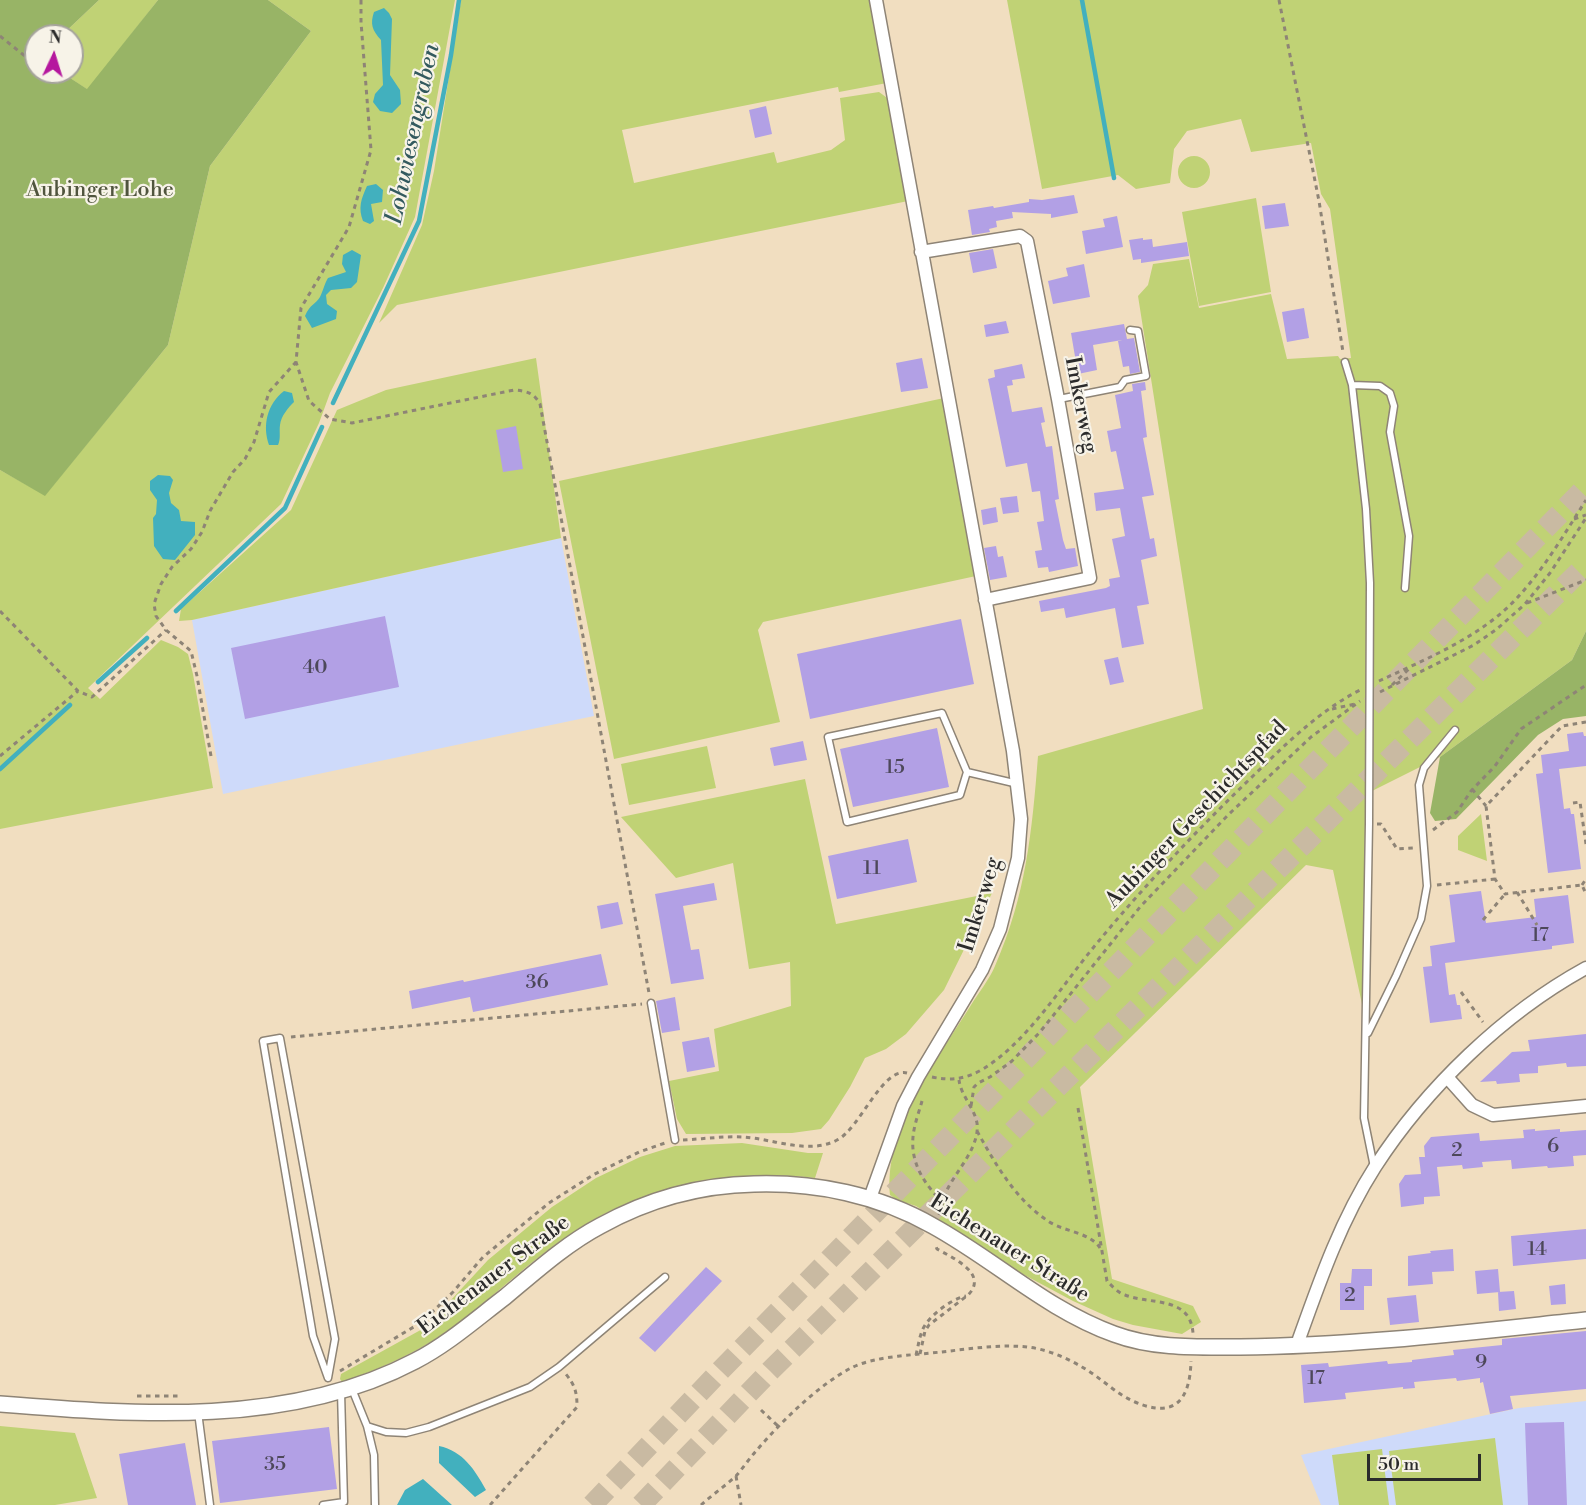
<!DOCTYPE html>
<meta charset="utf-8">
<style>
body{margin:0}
#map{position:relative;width:1586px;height:1505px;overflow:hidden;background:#f1dec0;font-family:"Libre Bodoni",serif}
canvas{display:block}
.north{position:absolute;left:24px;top:24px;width:60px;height:60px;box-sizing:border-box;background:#f7f3e8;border:2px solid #a5a39c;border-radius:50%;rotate:4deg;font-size:16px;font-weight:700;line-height:24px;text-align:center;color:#2b2b2b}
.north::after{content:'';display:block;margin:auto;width:21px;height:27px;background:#b5179e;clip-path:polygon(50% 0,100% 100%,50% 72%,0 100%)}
.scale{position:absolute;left:1367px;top:1454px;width:114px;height:27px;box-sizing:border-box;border:3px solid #2b2b2b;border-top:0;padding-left:8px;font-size:18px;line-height:21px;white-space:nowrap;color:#2b2b2b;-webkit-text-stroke:4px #f7f3e8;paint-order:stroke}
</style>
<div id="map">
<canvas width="1586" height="1505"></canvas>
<div class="north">N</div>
<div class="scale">50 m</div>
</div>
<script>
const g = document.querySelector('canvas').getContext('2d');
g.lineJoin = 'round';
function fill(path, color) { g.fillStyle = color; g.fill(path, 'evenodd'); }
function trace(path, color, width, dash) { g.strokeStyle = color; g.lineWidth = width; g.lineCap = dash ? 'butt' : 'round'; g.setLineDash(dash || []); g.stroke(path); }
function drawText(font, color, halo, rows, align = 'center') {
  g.font = font + ' "Libre Bodoni",serif'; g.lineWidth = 4.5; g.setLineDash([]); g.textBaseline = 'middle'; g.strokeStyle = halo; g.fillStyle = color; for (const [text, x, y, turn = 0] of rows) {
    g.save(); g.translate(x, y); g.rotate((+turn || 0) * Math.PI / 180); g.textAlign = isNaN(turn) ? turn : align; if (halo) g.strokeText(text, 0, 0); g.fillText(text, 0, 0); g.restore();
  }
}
const built = new Path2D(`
 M561 538 594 716 223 794 192 620Z
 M1586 1401V1505H1321L1301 1455 1519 1408Z`);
const green = new Path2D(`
 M99 0H158L88 90 61 72H72V36H61Z
 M268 0H455L415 217 383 288 330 393 319 423 281 504 88 688 100 699 161 640 178 647 188 654 193 674 213 788 0 829V470L45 495 168 345 210 166 311 31Z
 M461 0H872L887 83 839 92 838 87 622 130 634 183 774 152 777 163 831 150 845 140 840 98 879 92 890 100 908 201 397 305 379 323 422 225 434 171Z
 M1007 0H1586V631L1572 660 1440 757 1366 794 1362 1004 1333 870 1306 865 1080 1087 1112 1279 1193 1306 1201 1322 1182 1334 1133 1325 1113 1319 1073 1301 1017 1271 916 1206 897 1200 890 1195C884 1127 937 1060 971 1005 979 992 989 980 995 966 1026 895 1032 832 1038 756L1203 709 1138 296 1148 285 1153 264 1189 259 1199 308 1271 294 1287 359 1338 356 1340 359 1351 358 1330 209 1321 194 1311 143 1251 152 1241 119 1187 131 1174 149 1170 183 1136 189 1118 175 1042 189Z
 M1178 172a16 16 0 1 1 32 0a16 16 0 1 1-32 0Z
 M1256 198 1271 292 1199 306 1182 212Z
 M536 358 561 538 192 620 179 621 181 609 291 510 337 410 386 390Z
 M944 398 976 576 763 622 758 630 780 722 614 759 559 481Z
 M707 746 716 788 629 805 621 764Z
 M805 779 836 924 992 893 944 990 906 1034 886 1049 865 1058 850 1087 829 1120 821 1129 792 1133 686 1134 677 1119 669 1081 719 1071 714 1029 791 1006 790 962 749 969 733 863 676 878 621 817Z
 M1481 814 1487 861 1458 850V836Z
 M742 1143 808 1153H823L815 1178C728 1169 643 1185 569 1235 530 1261 496 1294 459 1323 424 1349 384 1368 342 1382L340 1379 341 1374 426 1327 488 1260 552 1207 596 1178 640 1157 675 1146Z
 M0 1426 75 1433 97 1498 55 1505H0Z
 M1495 1438 1503 1505H1396L1389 1451Z
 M1382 1449 1389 1505H1339L1332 1455Z`);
const forest = new Path2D(`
 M0 0H99L61 36H36V72H61L87 89 158 0H268L311 31 210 166 168 345 45 496 0 470Z
 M1586 631V716L1563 719 1538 735 1456 819 1435 821 1430 813 1440 757 1572 660Z`);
const water = new Path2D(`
 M384 8 389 13 392 19 390 75 400 90 401 104 392 113 380 111 373 102 375 94 383 85 381 40C372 30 370 24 374 12Z
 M376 184 383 190 382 202 371 204 374 221 370 224 363 221C358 208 361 199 367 186Z
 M352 250 361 255 357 282 351 288 331 290 326 295 327 304 337 311 336 319 312 328 305 316C310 304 316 304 320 297 323 291 324 285 328 278L346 272 342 264 343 255Z
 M284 391 292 393 294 402C288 408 281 416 280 425 279 432 281 438 278 445H269C262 426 267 404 284 391Z
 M158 475 170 476 173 480 169 493 171 503 179 510 181 521 195 522V535L175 560 163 559 154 546 153 518 156 514 157 500 150 490V481Z
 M439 1446C463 1451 475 1470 486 1490L475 1497 439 1463Z
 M423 1479 452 1505H397L405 1490Z`);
const stream = new Path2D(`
 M1082 0 1114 178
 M333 403 419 221 451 55 459 0
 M176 611 285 508 322 427
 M98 682 147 638
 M0 769 70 705`);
const building = new Path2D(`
 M766 106 772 134 755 138 749 110Z
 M1074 195 1078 213 1051 218V214L1012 212 1013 218 996 221 997 227 989 229 990 232 972 235 968 210 993 206 994 208 1029 202V199L1042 200Z
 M1285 203 1289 226 1265 229 1262 206Z
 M1117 216 1123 247 1086 254 1082 231 1105 227 1103 219Z
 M1143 238V240L1152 239 1153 247 1187 242 1189 256 1141 263V259L1133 260 1129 240Z
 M993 249 997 268 973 273 969 253Z
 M1084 264 1090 297 1053 304 1048 281 1068 276 1066 268Z
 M1304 308 1309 338 1287 342 1282 312Z
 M1006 321 1009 333 986 337 984 325Z
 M1124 324 1127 339 1134 338 1140 372 1130 374 1129 366 1123 367 1118 341 1122 340 1093 345 1097 370 1078 374 1071 333Z
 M922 358 928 388 901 392 896 363Z
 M1022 364 1025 378 1012 380 1013 385 1007 386 1012 412 1042 407 1045 422 1041 423 1046 447 1052 446 1059 499 1055 500 1063 540 1066 549 1075 548 1078 566 1049 572 1048 567 1038 568 1035 551 1042 550 1037 522 1044 521 1040 491 1032 492 1027 463 1006 467 988 379 995 377 994 370Z
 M1145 382 1146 390 1141 391 1147 437 1143 438 1154 495 1142 497 1150 539 1154 538 1157 556 1141 560 1149 604 1137 606 1144 644 1122 648 1115 608 1066 618 1064 608 1041 612 1039 601 1106 588 1110 586 1109 579 1120 577 1112 539 1125 536 1120 508 1096 511 1094 493 1124 489 1116 451 1111 452 1107 431 1121 428 1115 395 1133 391 1132 384Z
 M516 426 523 469 503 472 496 430Z
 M1017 496 1019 512 1003 514 1000 498Z
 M996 507 998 522 983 525 981 510Z
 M996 546 998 557 1003 556 1007 577 990 580 984 548Z
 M385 616 399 687 245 719 231 648Z
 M961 619 974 684 810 719 797 654Z
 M1118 657 1124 682 1110 685 1104 660Z
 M937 728 949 787 853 807 840 749Z
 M1583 732 1584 736H1586V766L1559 769 1564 809 1570 808 1571 814H1574L1581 869 1548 873 1536 774 1543 773 1541 755 1569 751 1567 734Z
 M803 741 807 760 774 766 770 748Z
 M908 839 917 882 837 899 828 856Z
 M714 883 717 900 683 906 691 950 699 949 704 979 671 984 655 894Z
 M1481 891 1486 923 1536 917 1534 899 1568 895 1574 943 1552 946V949L1445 963 1449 995 1455 994 1457 1005H1460L1462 1019 1430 1023 1423 967 1432 966 1430 946 1455 942 1449 895Z
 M618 902 623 924 601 929 597 906Z
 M601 954 608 985 473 1012 470 997 412 1009 409 991 463 980 464 982Z
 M675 997 680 1030 662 1033 656 1001Z
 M1586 1034V1066L1567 1067 1566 1063 1538 1066V1073L1519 1074 1520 1082 1497 1084 1496 1081 1480 1082 1512 1052 1530 1051 1528 1040Z
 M709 1037 715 1067 687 1072 682 1042Z
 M1535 1129V1131L1560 1129V1132L1586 1130V1155L1573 1156 1574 1166 1548 1168 1547 1166 1512 1169 1511 1160 1482 1162 1483 1167 1463 1169 1462 1165 1437 1167 1440 1196 1424 1197V1204L1401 1207 1399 1184 1405 1175 1421 1174 1419 1157H1425L1424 1146 1431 1137 1479 1133 1480 1141 1524 1138 1523 1130Z
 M1586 1229V1259L1513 1266 1511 1236Z
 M1453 1249 1454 1271 1432 1272 1433 1284 1408 1286V1256L1431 1253 1430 1251Z
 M706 1267 722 1281 655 1352 639 1338Z
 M1352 1269H1372V1286H1364V1310H1340V1283H1351Z
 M1498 1269 1500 1292 1477 1294 1475 1271Z
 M1565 1284 1566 1304 1551 1305 1549 1286Z
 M1514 1291 1516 1309 1499 1311 1498 1292Z
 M1416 1295 1419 1322 1390 1325 1387 1298Z
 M1586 1331V1389L1510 1396 1513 1409 1490 1414 1483 1382 1480 1383V1378L1457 1381 1456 1378 1414 1382 1415 1388 1403 1389V1387L1345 1393 1346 1399 1304 1403 1301 1365 1328 1363 1329 1367 1387 1361 1388 1364 1412 1362V1360L1454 1355 1453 1350 1502 1345V1339Z
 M1564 1422 1567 1505H1528L1525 1423Z
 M329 1427 337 1489 220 1503 212 1441Z
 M185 1443 196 1505H128L119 1454Z`);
const motorwayTunnel = new Path2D(`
 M592 1505 718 1373 1586 487
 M641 1505 770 1371 1586 565`);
const path = new Path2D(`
 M361 0V22L371 150 349 227 301 308 296 362 309 401 330 419 352 423 514 390C527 391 534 393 540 404L649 993
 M1279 0 1319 201 1343 352
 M0 36 36 65
 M1574 519 1586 515
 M1527 603 1586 580
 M0 611 78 691 92 697 166 630
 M1379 681C1426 659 1481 637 1517 598 1544 569 1565 533 1586 500
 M1392 685 1411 667
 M1380 692 1474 645 1497 629 1525 604 1550 573 1586 518
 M1332 709 1355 704
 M1586 722 1562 726 1486 806 1495 879 1505 894 1582 885 1586 894
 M0 756 78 691
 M211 756 197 676 191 651 166 630 156 616 154 604 161 584 172 567 191 549 202 532 210 511 233 472 245 459 254 442 269 392 296 362
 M1472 789 1486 806
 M1573 803 1580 802 1586 844
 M1377 824H1381L1397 849 1413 848
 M1433 830 1457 812 1471 791 1495 766 1521 729 1586 685
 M1437 885 1495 879
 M1582 885 1586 879
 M1517 892 1537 925
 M1483 920 1505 894
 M1461 992 1483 1022
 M291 1037 642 1004
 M932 1077C951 1081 966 1079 983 1069 1027 1042 1061 987 1093 948 1143 887 1197 830 1254 775 1286 744 1319 711 1360 690
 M922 1101C919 1112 914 1125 913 1137 909 1180 948 1207 977 1234
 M971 1106 974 1087 978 1083 990 1077 1012 1061 1040 1032 1140 907 1229 814 1311 737 1360 701
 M1078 1108 1107 1281C1112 1286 1118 1293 1125 1295 1152 1305 1190 1296 1193 1333
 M977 1131C996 1165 1015 1199 1048 1221 1064 1232 1090 1232 1100 1248
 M683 1140C703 1139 723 1136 743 1137 774 1139 809 1155 837 1140 860 1129 882 1067 907 1073
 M939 1215C942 1206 944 1196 948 1188 958 1169 980 1146 977 1123 974 1107 961 1096 959 1080
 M920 1354 925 1331 929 1325 968 1295C989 1274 953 1258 937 1249L935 1244
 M916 1355C918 1347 919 1339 922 1331 927 1317 951 1299 966 1296
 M340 1371 422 1322 453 1292 483 1257 549 1203 593 1175 639 1152 665 1143
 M137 1396H178
 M761 1410 779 1427
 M736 1476 741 1505
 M490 1505 577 1407C577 1392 575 1385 565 1373
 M701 1505C712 1495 725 1486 736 1476 743 1468 749 1459 756 1451 781 1422 817 1386 851 1368 874 1356 915 1355 941 1352 969 1349 998 1344 1027 1347 1046 1349 1065 1357 1082 1367 1100 1377 1116 1394 1135 1402 1175 1419 1190 1400 1191 1361`);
const service = new Path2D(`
 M1345 362 1352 385 1366 509 1370 583 1369 823 1364 1118 1374 1167
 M1352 385 1380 386 1390 393 1394 406 1390 432 1409 536 1405 588
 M1059 399 1120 387 1125 380 1146 376 1138 331 1130 330
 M967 772 960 795 847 822 828 737 942 713 967 772 1018 784
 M651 1003 675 1140
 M1368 1033 1396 976 1421 919 1427 886 1419 785 1424 768 1455 730
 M280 1038 335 1339 328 1378 313 1336 263 1041Z
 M352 1389 367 1426 386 1432 406 1433 429 1427 530 1387 559 1367 665 1277
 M198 1412 210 1505
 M367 1426 374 1455 375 1505
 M323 1505 344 1502 341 1392`);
const minor = new Path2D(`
 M921 252 1020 236 1027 241 1058 399 1090 578 985 600
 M1447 1077 1472 1105 1493 1115 1586 1106
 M870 1198 903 1106 918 1077 982 970 1000 929 1018 858 1021 819 1013 751 876 0
 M1299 1346V1339C1320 1280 1341 1220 1375 1167 1426 1088 1504 1013 1586 968`);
const tertiary = new Path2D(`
 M0 1404C137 1415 290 1427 415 1361 448 1344 476 1319 505 1297 535 1272 566 1244 600 1226 647 1200 700 1185 754 1184 815 1182 879 1195 933 1226 995 1260 1047 1310 1114 1334 1154 1349 1198 1347 1240 1347 1356 1346 1471 1332 1586 1320`);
const numberNames = [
 ["40",315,668],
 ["15",895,768],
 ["11",872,869],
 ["17",1540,936],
 ["36",537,983],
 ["6",1553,1147],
 ["2",1457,1151],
 ["14",1537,1250],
 ["2",1350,1296],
 ["9",1481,1363],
 ["17",1316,1379],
 ["35",275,1465]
];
const parkNames = [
 ["Aubinger Lohe",100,191]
];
const streetNames = [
 ["Imkerweg",1080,405,79],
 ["Aubinger Geschichtspfad",1197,815,-46],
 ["Imkerweg",981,905,-73],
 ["Eichenauer Straße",1009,1249,32],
 ["Eichenauer Straße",494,1276,-37]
];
const waterNames = [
 ["Lohwiesengraben",414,134,-78]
];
fill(built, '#cedafa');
fill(green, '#c0d275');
fill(forest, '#98b466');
fill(water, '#42b0be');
trace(stream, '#42b0be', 4.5);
fill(building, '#b2a0e5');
trace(motorwayTunnel, '#c9baa2', 21, [21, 10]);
trace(service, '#8e8476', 9);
trace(minor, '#8e8476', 15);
trace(tertiary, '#8e8476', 18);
trace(path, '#8e8476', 3, [4.5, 4.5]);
trace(service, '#fff', 6);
trace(minor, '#fff', 12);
trace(tertiary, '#fff', 15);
drawText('20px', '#4d485a', null, numberNames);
drawText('22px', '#50553e', '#f7f3e8', parkNames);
drawText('22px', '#2b2b2b', '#f7f3e8', streetNames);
drawText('italic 24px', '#335a5e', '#f7f3e8', waterNames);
</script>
